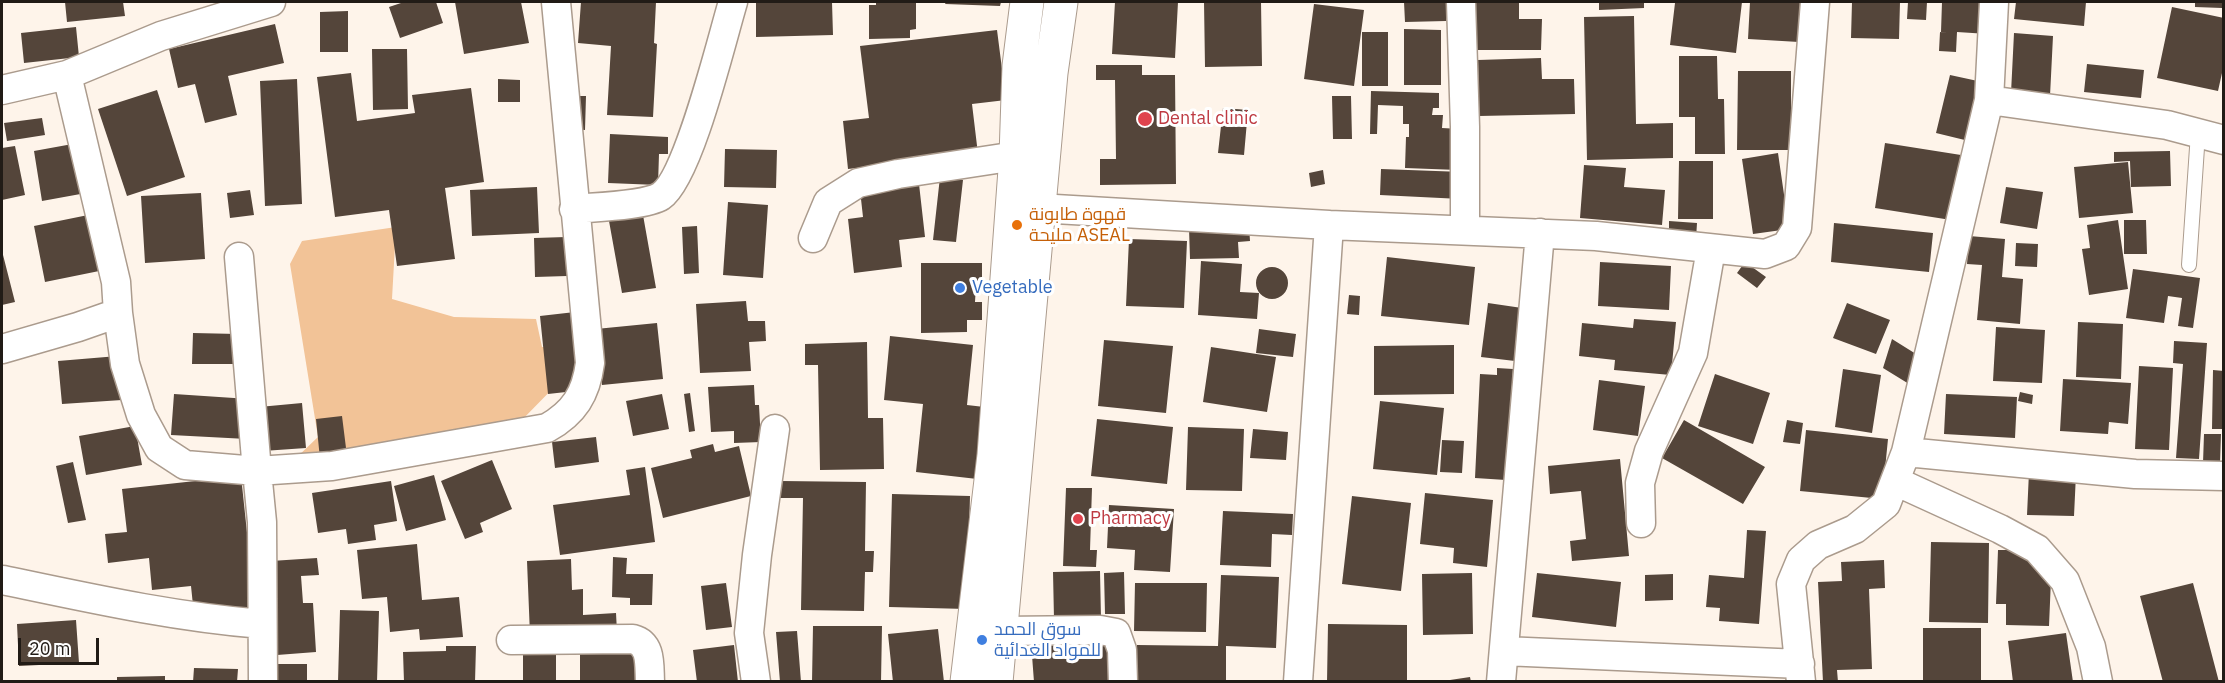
<!DOCTYPE html>
<meta charset="utf-8">
<style>
body{margin:0}
#map{position:relative;width:2225px;height:683px;overflow:hidden;background:#fef4ea;font-family:"IBM Plex Sans",sans-serif}
canvas{display:block}
.frame{position:absolute;inset:0;border:3px solid #211b16;pointer-events:none}
.scale{position:absolute;left:18px;top:638px;width:81px;height:27px;box-sizing:border-box;border:3px solid #211b16;border-top:0;padding-left:8px;font-size:18px;line-height:21px;white-space:nowrap;color:#211b16;-webkit-text-stroke:4px #fff;paint-order:stroke}
</style>
<div id="map">
<canvas width="2225" height="683"></canvas>
<div class="frame"></div>
<div class="scale">20 m</div>
</div>
<script>
const g = document.querySelector('canvas').getContext('2d');
g.lineJoin = 'round';
function fill(path, color) { g.fillStyle = color; g.fill(path, 'evenodd'); }
function trace(path, color, width, dash) { g.strokeStyle = color; g.lineWidth = width; g.lineCap = dash ? 'butt' : 'round'; g.setLineDash(dash || []); g.stroke(path); }
function drawText(font, color, halo, rows, align = 'center') {
  g.font = font + ' "IBM Plex Sans",Cairo,sans-serif'; g.lineWidth = 6; g.setLineDash([]); g.textBaseline = 'middle'; g.strokeStyle = halo; g.fillStyle = color; for (const [text, x, y, turn = 0] of rows) {
    g.save(); g.translate(x, y); g.rotate((+turn || 0) * Math.PI / 180); g.textAlign = isNaN(turn) ? turn : align; if (halo) g.strokeText(text, 0, 0); g.fillText(text, 0, 0); g.restore();
  }
}
const green = new Path2D(`
 M396 227 392 299 454 317 536 319 542 347 566 348 565 376 518 424 296 458 318 437 290 264 302 241Z`);
const building = new Path2D(`
 M65 2H123L125 16 67 22Z
 M404 2H436L443 23 400 38 389 7Z
 M455 2H521L529 43 464 54Z
 M581 2H656L654 43 657 44 653 117 607 115 611 46 578 43Z
 M756 2H832L833 35 756 37Z
 M876 2H916V29L910 30V38L869 39V5H876Z
 M946 2H1001L1000 6 945 4Z
 M1115 2H1178L1175 58 1112 54Z
 M1204 2H1261L1262 66 1205 67Z
 M1404 2H1457V5L1446 6V21L1405 22Z
 M1472 2H1519V19H1542L1541 50H1472Z
 M1599 2H1644V8L1599 10Z
 M1679 2H1742L1736 53 1670 45 1675 3H1679Z
 M1750 2H1802L1799 42 1748 39Z
 M1852 2H1900L1899 39 1851 38Z
 M1908 2H1927L1926 20 1907 19Z
 M1942 2H1989L1988 34 1957 32 1956 52 1939 51 1940 32 1948 33 1941 32Z
 M2016 2H2086L2084 26 2014 19Z
 M2195 2H2223L2222 8 2195 7Z
 M1314 4 1364 10 1354 86 1304 79Z
 M2172 7 2224 18V64L2218 91 2157 78Z
 M348 11V52H320V12Z
 M1634 16 1636 124 1673 123V158L1587 160 1584 17Z
 M275 24 284 63 228 76 237 115 205 123 195 84 178 88 169 49Z
 M76 27 79 57 24 63 21 33Z
 M1404 29 1441 30V85H1404Z
 M997 30 1006 100 972 104 978 154 848 169 843 121 869 118 860 46Z
 M1362 32H1388V86H1362Z
 M2014 33 2053 36 2050 96 2011 93Z
 M372 49H407L408 109 373 110Z
 M1679 56H1717L1718 99H1724L1725 154H1695V117H1679Z
 M1541 58 1542 79H1574L1575 114 1479 116 1478 60Z
 M2087 64 2144 70 2141 98 2084 92Z
 M1096 65H1142V75H1175L1176 184 1100 185V159H1116L1115 80H1096Z
 M1738 71H1791V150H1737Z
 M351 73 357 121 415 113 412 95 471 88 484 182 445 188 455 259 397 266 389 210 335 217 317 77Z
 M1950 75 1987 83 1973 142 1936 133Z
 M297 79 302 204 265 206 260 81Z
 M498 79 520 80V102H498Z
 M157 90 185 177 127 196 98 109Z
 M1371 91 1439 93V108H1433L1432 115H1443L1442 128 1460 129 1458 170 1405 168 1406 137H1409V124H1403V106L1378 105 1377 134H1370Z
 M571 96H586L585 130 571 129Z
 M1332 96H1351L1352 139H1333Z
 M1223 108 1248 110 1244 155 1218 153Z
 M42 118 45 135 7 141 4 123Z
 M610 134 668 137V154H659L658 185 608 183Z
 M78 143 86 193 42 201 34 151Z
 M1885 143 1961 155 1951 220 1875 208Z
 M15 146 25 195 2 200V148Z
 M725 149 777 150 776 188 724 187Z
 M2170 151 2171 186 2131 187 2130 161 2114 162V152Z
 M1778 153 1789 229 1753 234 1742 159Z
 M1679 161H1713V219H1678Z
 M2128 162 2133 213 2079 218 2074 167Z
 M1584 165 1626 168 1624 187 1665 190 1662 225 1580 218Z
 M1381 169 1463 172 1461 199 1380 195Z
 M1323 170 1325 184 1311 187 1309 173Z
 M940 177 963 180 956 242 933 240Z
 M919 184 925 237 899 240 902 267 854 273 848 219 863 217 860 190Z
 M537 187 539 233 472 236 470 190Z
 M2006 187 2043 192 2037 229 2000 223Z
 M250 190 254 215 230 218 227 193Z
 M201 193 205 259 145 263 141 196Z
 M728 202 768 205 763 278 723 275Z
 M98 213 109 269 45 282 34 226Z
 M643 215 656 288 622 293 609 221Z
 M2118 220 2128 289 2089 295 2082 249 2090 248 2087 225Z
 M2124 220H2146L2147 254H2124Z
 M1669 221 1697 223 1696 239 1669 238Z
 M1834 223 1933 233 1929 272 1831 262Z
 M697 226 699 273 684 274 682 227Z
 M1249 226 1250 241 1238 242 1239 258 1190 259 1189 228Z
 M1969 236 2005 239 2002 277 2023 279 2020 324 1977 320 1982 265 1967 264Z
 M566 237 567 276 535 277 534 238Z
 M1129 239 1187 241 1184 308 1126 306Z
 M2016 243 2038 244 2037 267 2015 266Z
 M2 251 15 302 2 305Z
 M1387 257 1475 267 1469 325 1381 316Z
 M1201 261 1242 264 1240 292 1259 293 1257 319 1198 315Z
 M1600 262 1671 266 1669 310 1598 306Z
 M1745 262 1766 277 1757 288 1737 273Z
 M921 263H982V285H976L975 302H982V320H967V332L921 333Z
 M1256 283a16 16 0 1 1 32 0a16 16 0 1 1-32 0Z
 M2133 269 2200 278 2193 328 2178 326 2182 298 2168 296 2164 323 2126 318Z
 M1349 295 1360 296 1359 315 1347 314Z
 M746 301 748 321H765L766 341 749 342 751 371 700 373 696 304Z
 M1488 303 1522 308 1515 361 1481 357Z
 M1847 303 1890 320 1876 354 1833 338Z
 M575 312 584 390 548 394 540 316Z
 M1634 319 1676 322 1671 375 1614 370 1615 360 1579 356 1582 323 1633 328Z
 M2078 322 2123 324 2121 379 2076 377Z
 M657 323 663 379 602 385 596 329Z
 M1996 327 2045 330 2042 383 1993 381Z
 M1259 329 1296 334 1293 357 1256 353Z
 M193 333 238 334 237 364H192Z
 M890 336 973 345 967 405 993 408 986 480 916 472 923 404 884 400Z
 M1892 339 1916 354 1909 384 1883 368Z
 M1104 340 1173 346 1166 413 1098 406Z
 M2174 341 2207 343 2199 459 2176 458 2183 364 2173 363Z
 M867 342 868 418H883L884 469 820 470 818 365H805V344Z
 M1454 345V394L1374 395V346Z
 M1211 347 1276 357 1267 412 1203 402Z
 M118 356 122 400 62 404 58 361Z
 M2139 366 2173 368 2169 450 2135 449Z
 M1497 368 1513 369 1506 480 1475 478 1480 374 1497 375Z
 M1843 369 1881 375 1872 433 1835 427Z
 M2213 370 2224 371V429H2212Z
 M1715 374 1770 393 1753 444 1698 426Z
 M2063 379 2131 383 2128 424 2109 422 2108 434 2060 431Z
 M1599 380 1645 386 1638 436 1593 430Z
 M754 385 755 405H759L761 442 734 443V431L711 432 708 387Z
 M2020 392 2033 395 2032 404 2018 401Z
 M690 393 695 431 689 432 684 394Z
 M174 394 249 399 247 439 171 435Z
 M662 394 669 429 633 436 626 401Z
 M1946 394 2017 397 2015 438 1944 434Z
 M1380 401 1444 408 1437 475 1373 469Z
 M302 403 306 448 263 451 259 407Z
 M342 416 347 456 320 459 316 419Z
 M1097 419 1173 427 1167 484 1091 476Z
 M1684 420 1765 467 1743 504 1662 458Z
 M1787 420 1803 423 1800 444 1783 442Z
 M135 426 142 465 86 475 79 436Z
 M1188 427 1244 429 1242 491 1186 490Z
 M1253 429 1288 432 1286 460 1250 458Z
 M1806 430 1888 439 1882 499 1800 491Z
 M2204 434H2221L2220 464 2203 463Z
 M596 437 599 462 555 468 552 442Z
 M1442 440 1464 441 1462 473 1440 472Z
 M713 444 715 452 739 446 751 496 663 518 651 468 692 458 690 450Z
 M1620 459 1629 556 1572 561 1570 541 1586 539 1581 491 1550 494 1548 466Z
 M492 460 512 509 480 523 483 532 465 539 441 481Z
 M73 462 86 520 68 523 56 466Z
 M645 467 655 542 560 555 553 505 630 495 626 470Z
 M2029 472 2076 474 2074 516 2027 515Z
 M434 475 446 520 406 531 394 486Z
 M241 476 255 608 194 615 191 586 152 590 149 558 108 563 105 534 127 532 122 489Z
 M391 481 397 521 374 525 376 540 348 544 346 529 318 533 312 493Z
 M781 481 866 482 865 551H874L873 572H865L864 611 801 610 803 498H780Z
 M1066 488H1092L1090 550H1097L1096 567 1063 566Z
 M1425 493 1493 500 1487 567 1453 563 1454 548 1420 544Z
 M892 494 970 496 967 609 889 607Z
 M1352 496 1411 503 1401 591 1342 584Z
 M1109 505 1174 509 1170 572 1134 570 1135 550 1107 548Z
 M1223 511 1293 514 1292 535 1272 534 1271 567 1220 565Z
 M1747 530 1766 531 1759 624 1719 621 1720 608 1706 607 1709 575 1744 578Z
 M1931 542 1989 543 1988 623 1929 622Z
 M417 544 422 600 459 597 463 637 420 640 419 629 390 632 387 597 362 599 357 550Z
 M1998 550H2023L2051 579 2049 626 2006 625V604H1996Z
 M613 557 627 558 626 574H653L652 605H630V598L612 597Z
 M317 558 319 575 301 576 303 603H313L316 652 277 655 271 561Z
 M571 559 572 590 583 589V615L616 613 617 632 530 635 527 561Z
 M1884 560 1885 588 1869 589 1872 669 1837 670 1838 682H1823L1818 582 1842 581 1841 562Z
 M1100 571 1101 619H1054L1053 572Z
 M1124 572 1125 614H1105L1104 573Z
 M1472 573 1473 634 1423 635 1422 574Z
 M1537 573 1621 582 1616 627 1532 617Z
 M1673 574V600L1645 601V575Z
 M1221 575 1279 577 1276 648 1226 646V682H1136L1137 645 1218 646Z
 M726 583 732 627 706 630 701 586Z
 M1135 583H1207L1206 632 1134 631Z
 M2193 583 2219 682H2163L2140 596Z
 M340 610 379 611 377 682H338Z
 M76 620 79 663 19 666 17 624Z
 M1328 624 1407 625V682H1327Z
 M813 626H882L881 682H812Z
 M1923 628H1981V682H1923Z
 M938 629 944 682H893L888 634Z
 M797 631 801 682H780L776 632Z
 M2066 633 2073 682H2013L2008 641Z
 M1108 636 1112 682H1034L1031 642Z
 M734 645 738 682H697L693 650Z
 M446 646H476L475 682H404L403 652 446 651Z
 M523 647H556V682H523Z
 M580 649 635 650V682H580Z
 M271 664H307V682H271Z
 M194 668 238 669 237 682H193Z
 M165 676V682H117V677Z
 M1470 677 1471 682H1450V680Z`);
const service = new Path2D(`
 M2189 265 2198 133`);
const minor = new Path2D(`
 M1461 2 1465 127V230
 M2 90 67 75 161 36 271 2
 M1989 100 2167 125 2224 140
 M1038 208 1329 225 1596 236 1765 254 1786 246 1797 228 1815 2
 M574 209C594 207 645 206 661 196 689 177 722 38 733 2
 M813 238 828 202 858 183 898 174 1016 156
 M118 313 125 364 141 415 159 448 185 465 257 471 239 257
 M2 349 78 327 118 313 116 282 67 75
 M1906 452 2135 474 2224 476
 M1895 481 2000 529 2037 549 2065 581 2091 647 2098 682
 M1641 523 1640 483 1649 451 1693 353 1711 249
 M3 580C89 598 174 617 262 624
 M1000 631 1100 630 1116 633 1122 650 1123 682
 M511 640 633 639C652 644 649 665 650 682
 M1504 651 1800 664
 M263 682 262 522 257 471 332 466 547 428C574 413 586 394 590 363L556 2
 M756 682 749 633 757 555 775 429
 M1298 682 1329 225
 M1501 682 1540 233
 M1801 682 1791 584 1801 560 1818 545 1855 529 1886 504 1906 452 1989 100 1994 2`);
const secondary = new Path2D(`
 M967 682 994 455 1016 156 1019 66 1027 2
 M996 682 1051 73 1061 2`);
const markers = [
 [1145,119,8,"#e0444e"],
 [1017,225,6,"#e8710a"],
 [960,288,6,"#3f7fe0"],
 [1078,519,6,"#e0444e"],
 [982,640,6,"#3f7fe0"]
];
const healthNames = [
 ["Dental clinic",1158,119],
 ["Pharmacy",1090,519]
];
const foodNames = [
 ["قهوة طابونة",1029,215],
 ["مليحة ASEAL",1029,236]
];
const shopNames = [
 ["Vegetable",972,288],
 ["سوق الحمد",994,630],
 ["للمواد الغدائية",994,651]
];
fill(green, '#f2c397');
fill(building, '#54453a');
trace(service, '#ab9b8d', 16);
trace(minor, '#ab9b8d', 31);
trace(secondary, '#ab9b8d', 35);
trace(service, '#fff', 14);
trace(minor, '#fff', 28);
trace(secondary, '#fff', 33);
for (const [x, y, r, color] of markers) { const dot = new Path2D(); dot.arc(x, y, r, 0, 2 * Math.PI); g.fillStyle = color; g.fill(dot); trace(dot, '#fff', 2); }
drawText('18px', '#be3a42', '#fff', healthNames, 'left');
drawText('18px', '#c56008', '#fff', foodNames, 'left');
drawText('18px', '#366cbe', '#fff', shopNames, 'left');
</script>
